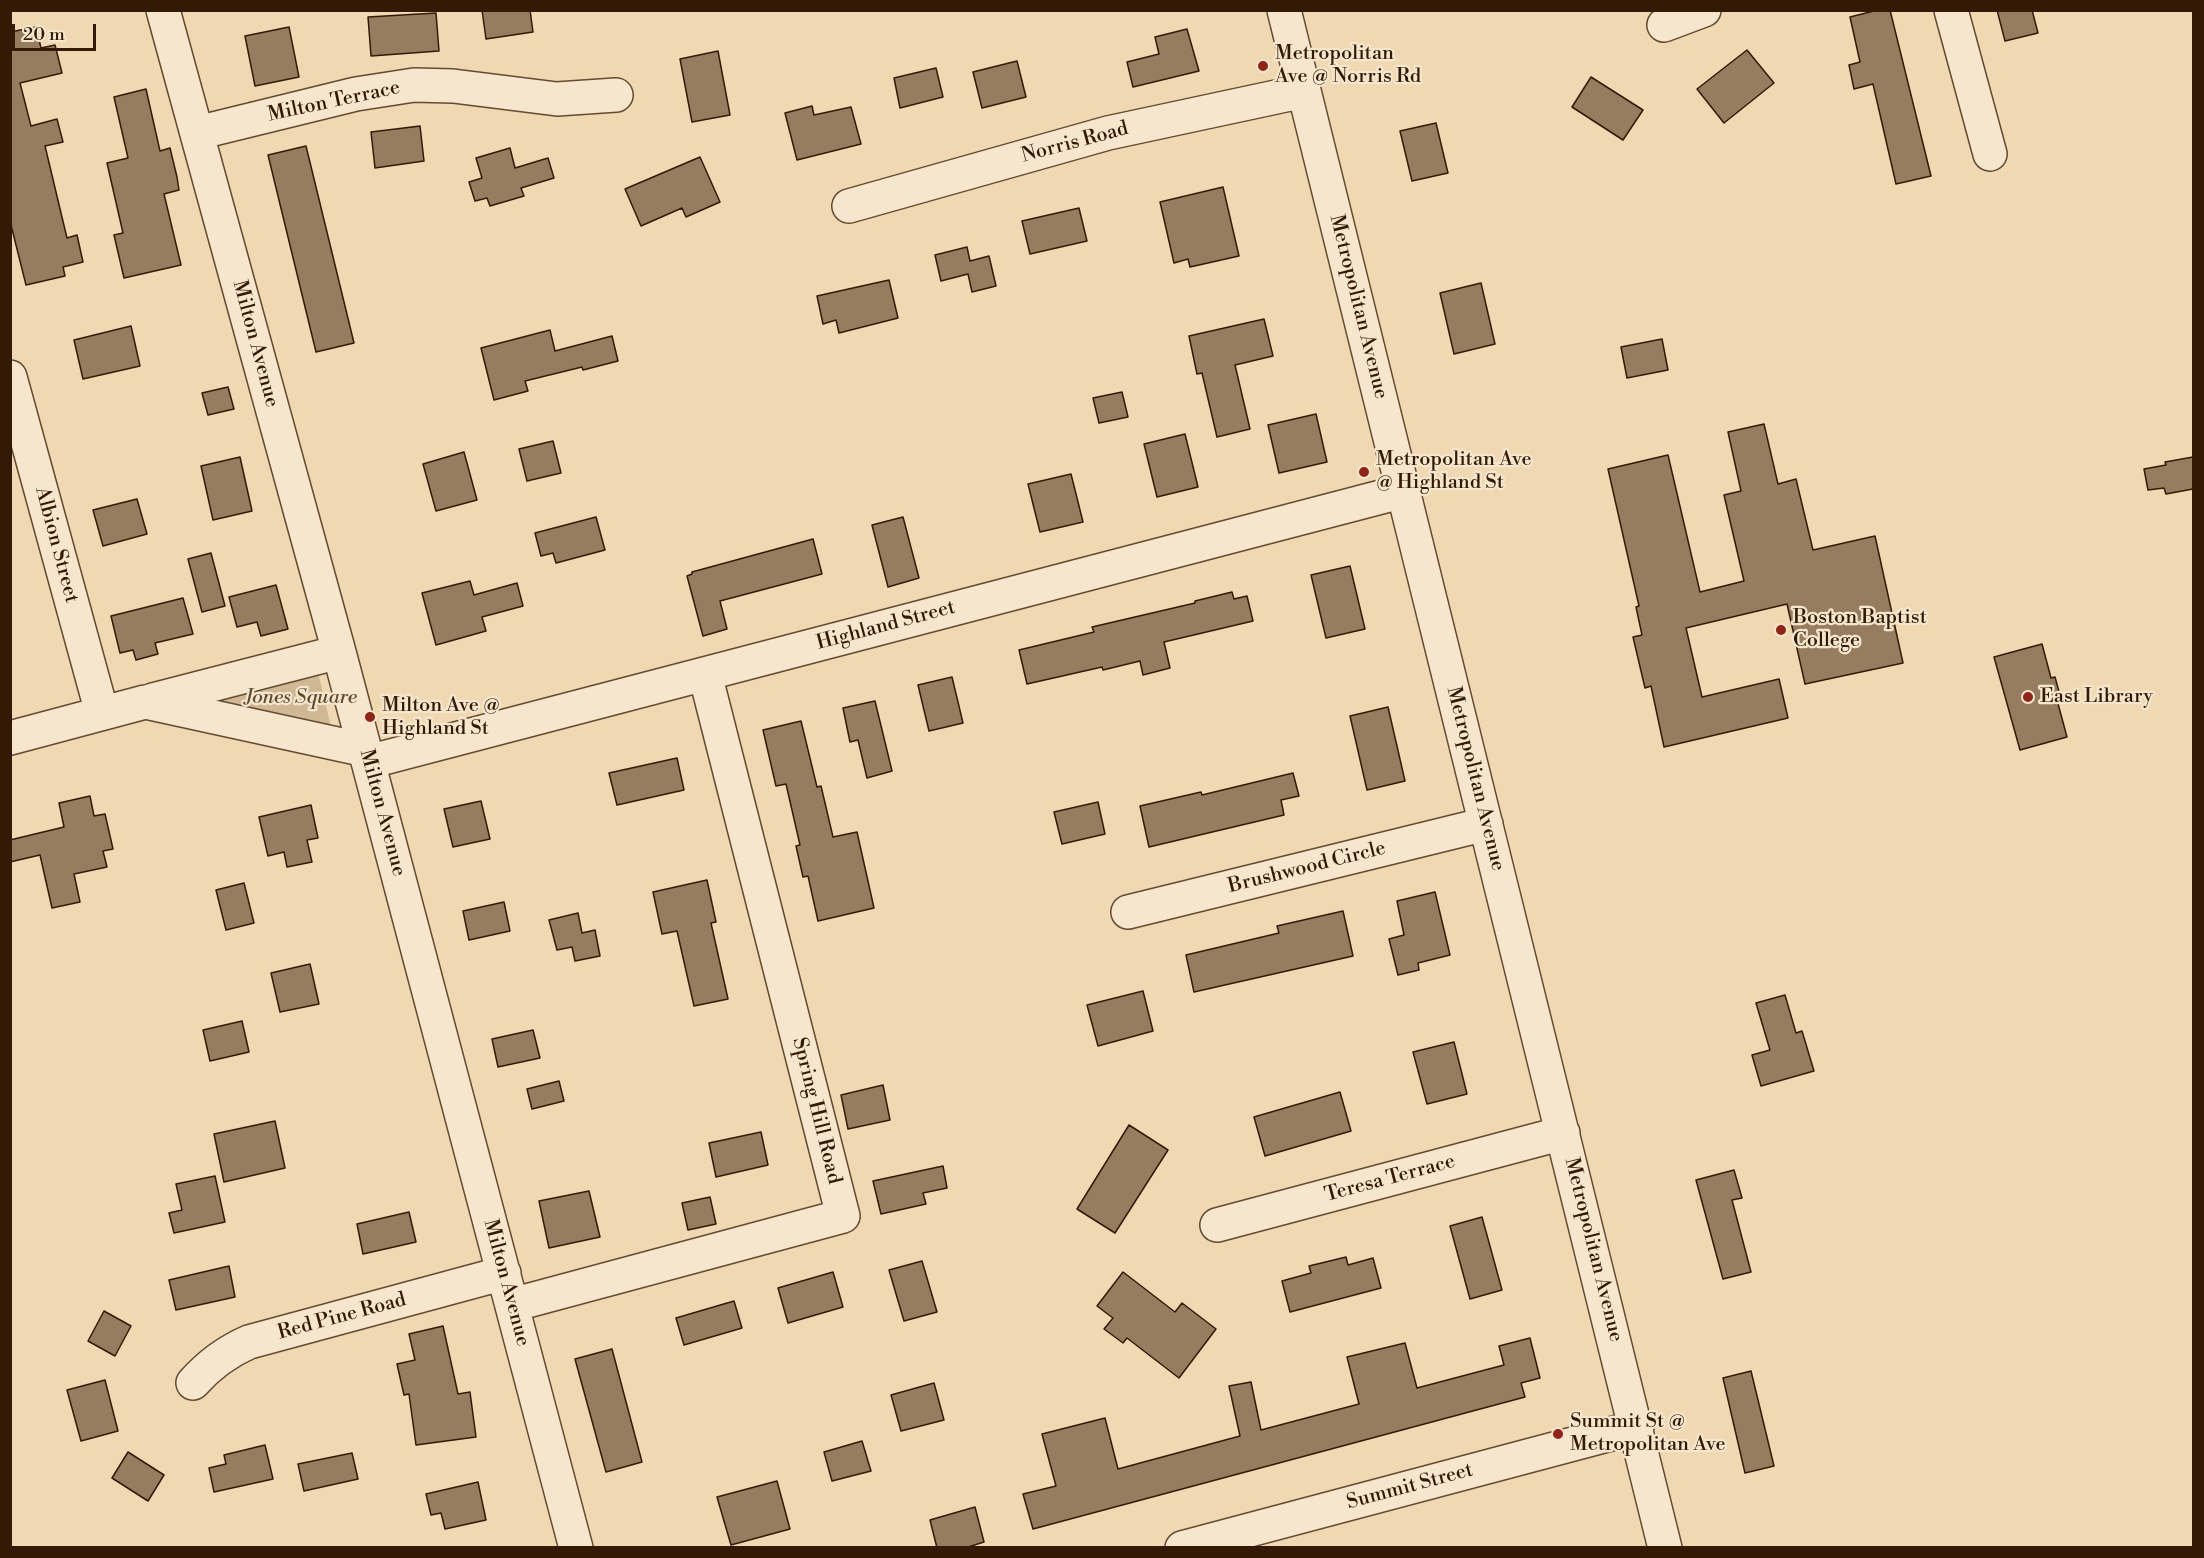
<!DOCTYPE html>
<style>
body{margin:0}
#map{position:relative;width:2204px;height:1558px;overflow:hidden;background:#f0d8b2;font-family:"Libre Bodoni",serif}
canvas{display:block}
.frame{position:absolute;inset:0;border:12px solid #341a06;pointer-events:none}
.scale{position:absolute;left:12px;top:24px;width:84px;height:27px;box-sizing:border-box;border:3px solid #341a06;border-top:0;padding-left:8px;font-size:18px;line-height:21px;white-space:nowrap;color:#341a06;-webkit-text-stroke:4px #f5e6cd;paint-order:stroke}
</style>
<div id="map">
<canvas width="2204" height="1558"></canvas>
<div class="frame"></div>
<div class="scale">20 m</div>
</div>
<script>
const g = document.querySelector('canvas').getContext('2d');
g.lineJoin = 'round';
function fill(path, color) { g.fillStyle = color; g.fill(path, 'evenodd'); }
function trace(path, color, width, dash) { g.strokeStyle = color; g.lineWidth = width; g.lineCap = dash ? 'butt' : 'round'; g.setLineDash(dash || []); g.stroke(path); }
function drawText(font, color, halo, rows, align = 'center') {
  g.font = font + ' "Libre Bodoni",serif'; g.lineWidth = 4.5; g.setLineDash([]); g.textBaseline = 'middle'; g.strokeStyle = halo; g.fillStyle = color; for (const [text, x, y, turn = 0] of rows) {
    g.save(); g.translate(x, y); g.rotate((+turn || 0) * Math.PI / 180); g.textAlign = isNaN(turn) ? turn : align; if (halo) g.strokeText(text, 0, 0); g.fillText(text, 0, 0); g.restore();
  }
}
const green = new Path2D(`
 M318 672 331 727 209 701Z`);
const building = new Path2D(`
 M482 10H530L533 32 486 39Z
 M1878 10H1890L1931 176 1896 184 1873 84 1854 89 1849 65 1860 62 1850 17Z
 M1997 10H2032L2038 33 2005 41Z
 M436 13 439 51 371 56 368 17Z
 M36 27 41 48 55 45 62 73 20 83 31 126 57 119 63 142 45 146 67 238 77 235 83 262 63 267 65 276 26 285 10 221V32Z
 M289 27 299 77 255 86 245 36Z
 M1187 29 1199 71 1133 87 1127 62 1159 54 1155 37Z
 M1747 50 1774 83 1724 123 1697 89Z
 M718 51 730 115 692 122 680 59Z
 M1017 61 1026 97 982 108 973 72Z
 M936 68 943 97 900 108 894 78Z
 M1591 77 1643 110 1623 140 1572 107Z
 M146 89 160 151 170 148 177 177 179 190 164 194 181 265 124 278 114 235 123 233 107 163 128 158 114 97Z
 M812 106 814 115 851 107 861 144 797 160 785 113Z
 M1436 123 1448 173 1412 181 1400 131Z
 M420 126 424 161 375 168 371 132Z
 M306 146 354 343 316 352 268 155Z
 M510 148 515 168 548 158 554 178 521 188 524 196 490 206 487 198 475 201 469 182 482 178 476 158Z
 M700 157 720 202 686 217 682 208 641 226 625 189Z
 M1223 187 1239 256 1190 267 1188 259 1174 263 1160 202Z
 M1079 208 1087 241 1030 254 1022 221Z
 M967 247 970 261 989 256 996 286 972 292 968 274 941 281 935 255Z
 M889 280 898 318 839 333 836 320 823 324 817 296Z
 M1481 283 1495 344 1454 354 1440 293Z
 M1264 319 1273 356 1235 365 1250 429 1217 437 1202 373 1197 374 1189 336Z
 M131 326 140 366 83 379 74 340Z
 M550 330 555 351 612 336 618 361 583 370 582 367 525 381 528 391 494 400 481 348Z
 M1662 339 1668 370 1627 378 1621 347Z
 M228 387 234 409 208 415 202 393Z
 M1122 392 1128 417 1099 423 1093 398Z
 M1316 414 1327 462 1279 473 1268 425Z
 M1764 424 1778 484 1796 479 1813 550 1875 536 1903 663 1805 684 1787 604 1686 628 1702 697 1779 679 1788 718 1664 747 1651 686 1645 688 1633 637 1642 635 1636 607 1639 606 1608 469 1668 455 1700 592 1744 581 1724 495 1741 491 1728 432Z
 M1185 434 1198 487 1157 497 1144 444Z
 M553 441 561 473 527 481 519 449Z
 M464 452 477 500 436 511 423 464Z
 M240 457 252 511 213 520 201 466Z
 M2193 457V489L2166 494 2164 488 2148 490 2144 469 2166 465 2165 462Z
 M1071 474 1083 522 1040 532 1028 484Z
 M137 499 147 534 103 546 93 510Z
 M596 517 605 550 556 563 553 553 541 556 535 533Z
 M903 517 919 578 888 587 872 525Z
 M813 539 822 574 720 601 727 629 703 636 687 576 692 574V572Z
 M211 553 225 606 202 612 188 559Z
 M1350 566 1365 629 1326 638 1311 575Z
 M470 581 474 595 517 583 523 606 482 617 486 631 436 645 422 593Z
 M276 585 288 629 261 636 257 622 237 627 229 597Z
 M1232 592 1234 599 1247 596 1253 621 1164 642 1170 668 1143 675 1140 661 1103 670 1102 667 1027 684 1019 650 1094 632 1092 627 1195 603V601Z
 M183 598 193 634 155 643 158 654 136 660 133 650 120 653 111 616Z
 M2042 644 2051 678 2055 677 2061 699 2057 700 2067 737 2020 750 1994 657Z
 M952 677 963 723 929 731 918 685Z
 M875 701 892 771 867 778 858 740 850 742 843 708Z
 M1388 707 1405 781 1367 790 1350 716Z
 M801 721 817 787 821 786 833 837 857 832 874 908 818 921 808 876 803 877 796 846 800 845 786 784 776 786 763 730Z
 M677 758 684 790 617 805 609 773Z
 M1293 773 1299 796 1281 800 1284 815 1149 847 1140 806 1201 792 1202 795Z
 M90 796 94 816 105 814 113 849 103 851 107 867 74 874 80 902 52 908 40 855 10 862V840L64 827 59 803Z
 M481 801 490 839 453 847 444 809Z
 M1098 802 1105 834 1062 844 1054 812Z
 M311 805 318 838 307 840 312 862 287 867 284 852 268 856 259 817Z
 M707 880 716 922 711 923 728 999 694 1006 677 931 662 934 653 892Z
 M244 883 254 923 226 930 216 890Z
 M1435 892 1450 955 1418 963 1419 970 1398 975 1389 939 1404 935 1397 901Z
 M504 902 510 931 469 940 463 911Z
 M1343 911 1353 956 1194 992 1186 955 1279 933 1277 926Z
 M578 913 582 933 595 930 600 956 575 961 572 947 557 950 549 920Z
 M310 964 319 1004 280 1012 271 973Z
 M1143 991 1153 1031 1098 1046 1087 1005Z
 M1785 995 1796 1033 1802 1031 1814 1071 1761 1086 1752 1055 1770 1050 1756 1003Z
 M242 1021 249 1052 210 1061 203 1030Z
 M533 1030 540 1058 498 1067 492 1039Z
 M1454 1042 1467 1094 1427 1104 1413 1052Z
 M559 1081 564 1101 532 1109 527 1089Z
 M883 1085 890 1120 848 1129 841 1095Z
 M1340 1092 1351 1131 1265 1156 1254 1117Z
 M275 1121 285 1168 224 1182 214 1134Z
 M1129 1125 1168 1150 1115 1233 1077 1209Z
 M761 1132 768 1165 716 1177 709 1143Z
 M943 1166 947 1188 923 1193 926 1204 881 1214 873 1181Z
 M1734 1170 1742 1198 1732 1200 1751 1272 1723 1279 1696 1180Z
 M215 1176 225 1222 174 1233 169 1213 182 1210 176 1184Z
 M589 1191 600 1237 549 1248 539 1201Z
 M710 1197 716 1224 688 1230 682 1203Z
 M409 1212 416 1242 363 1254 357 1224Z
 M1482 1217 1502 1290 1470 1299 1450 1226Z
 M1346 1257 1348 1265 1373 1258 1381 1288 1290 1312 1282 1281 1311 1273 1309 1266Z
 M922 1261 937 1312 904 1321 889 1270Z
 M229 1266 235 1297 176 1310 169 1280Z
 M833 1272 843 1307 788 1323 778 1288Z
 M1123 1272 1175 1312 1182 1303 1216 1329 1179 1378 1127 1338 1123 1343 1104 1329 1113 1318 1097 1306Z
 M734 1301 742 1328 684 1345 676 1318Z
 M104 1311 131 1326 115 1356 88 1341Z
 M443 1326 458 1394 470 1392 476 1437 416 1445 409 1394 404 1395 397 1364 415 1360 409 1334Z
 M1530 1338 1540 1378 1521 1383 1525 1397 1033 1529 1023 1494 1056 1486 1042 1434 1105 1418 1118 1469 1240 1436 1229 1386 1251 1382 1261 1430 1359 1404 1347 1357 1405 1343 1417 1388 1504 1365 1499 1346Z
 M612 1349 642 1462 606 1472 575 1359Z
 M1751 1371 1774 1466 1745 1473 1723 1378Z
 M105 1380 118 1431 81 1441 67 1390Z
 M934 1383 944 1420 901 1431 891 1395Z
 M862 1441 871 1471 832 1481 824 1452Z
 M265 1445 273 1479 214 1492 209 1468 226 1464 224 1455Z
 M128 1452 164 1475 148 1501 112 1478Z
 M352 1453 358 1479 304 1491 298 1464Z
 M777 1481 790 1529 731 1545 717 1497Z
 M478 1482 486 1520 445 1529 441 1513 431 1515 426 1494Z
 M975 1507 984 1542 965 1548H937L930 1520Z`);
const minor = new Path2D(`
 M163 10 339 652 576 1548
 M1284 10 1665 1548
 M1951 10 1990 154
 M1664 25 1704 10
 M197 133 356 94 414 85 453 86 557 99 616 95
 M849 206 1108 133 1304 91
 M10 377 102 713
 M153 700 339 652
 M10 738 145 702 365 750
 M368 762 1404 491
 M1128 912 1486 824
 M1217 1225 1563 1133
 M512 1305 843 1216 705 674
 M193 1383C209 1365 226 1352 249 1342L504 1273
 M1182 1548 1637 1427`);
const markers = [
 [1263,66,6,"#8f2418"],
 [1364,472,6,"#8f2418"],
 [1781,630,6,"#8f2418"],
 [2028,697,6,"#8f2418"],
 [370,717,6,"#8f2418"],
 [1558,1434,6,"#8f2418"]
];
const poiNames = [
 ["Metropolitan",1275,54],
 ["Ave @ Norris Rd",1275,77],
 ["Metropolitan Ave",1376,460],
 ["@ Highland St",1376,483],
 ["Boston Baptist",1793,618],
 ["College",1793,641],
 ["East Library",2040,697],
 ["Milton Ave @",382,706],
 ["Highland St",382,729],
 ["Summit St @",1570,1422],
 ["Metropolitan Ave",1570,1445]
];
const streetNames = [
 ["Milton Terrace",334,102,-12],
 ["Norris Road",1075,143,-15],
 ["Metropolitan Avenue",1358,307,76],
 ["Milton Avenue",255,344,75],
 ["Albion Street",56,545,75],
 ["Highland Street",886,626,-15],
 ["Metropolitan Avenue",1475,779,76],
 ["Milton Avenue",382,813,75],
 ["Brushwood Circle",1307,868,-14],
 ["Spring Hill Road",816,1111,76],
 ["Teresa Terrace",1390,1179,-15],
 ["Metropolitan Avenue",1593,1250,76],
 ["Milton Avenue",506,1283,75],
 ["Red Pine Road",342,1317,-15],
 ["Summit Street",1410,1487,-15]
];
const parkNames = [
 ["Jones Square",301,698]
];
fill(green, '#d0b895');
fill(building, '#967d5f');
trace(building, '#341a06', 1.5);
trace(minor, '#634a31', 36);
trace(minor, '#f5e6cd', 33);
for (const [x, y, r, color] of markers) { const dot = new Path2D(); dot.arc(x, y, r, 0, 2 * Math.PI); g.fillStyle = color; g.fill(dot); trace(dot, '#f5e6cd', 2); }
drawText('20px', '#341a06', '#f5e6cd', poiNames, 'left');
drawText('20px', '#341a06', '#f5e6cd', streetNames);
drawText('italic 20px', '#634931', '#f5e6cd', parkNames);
</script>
